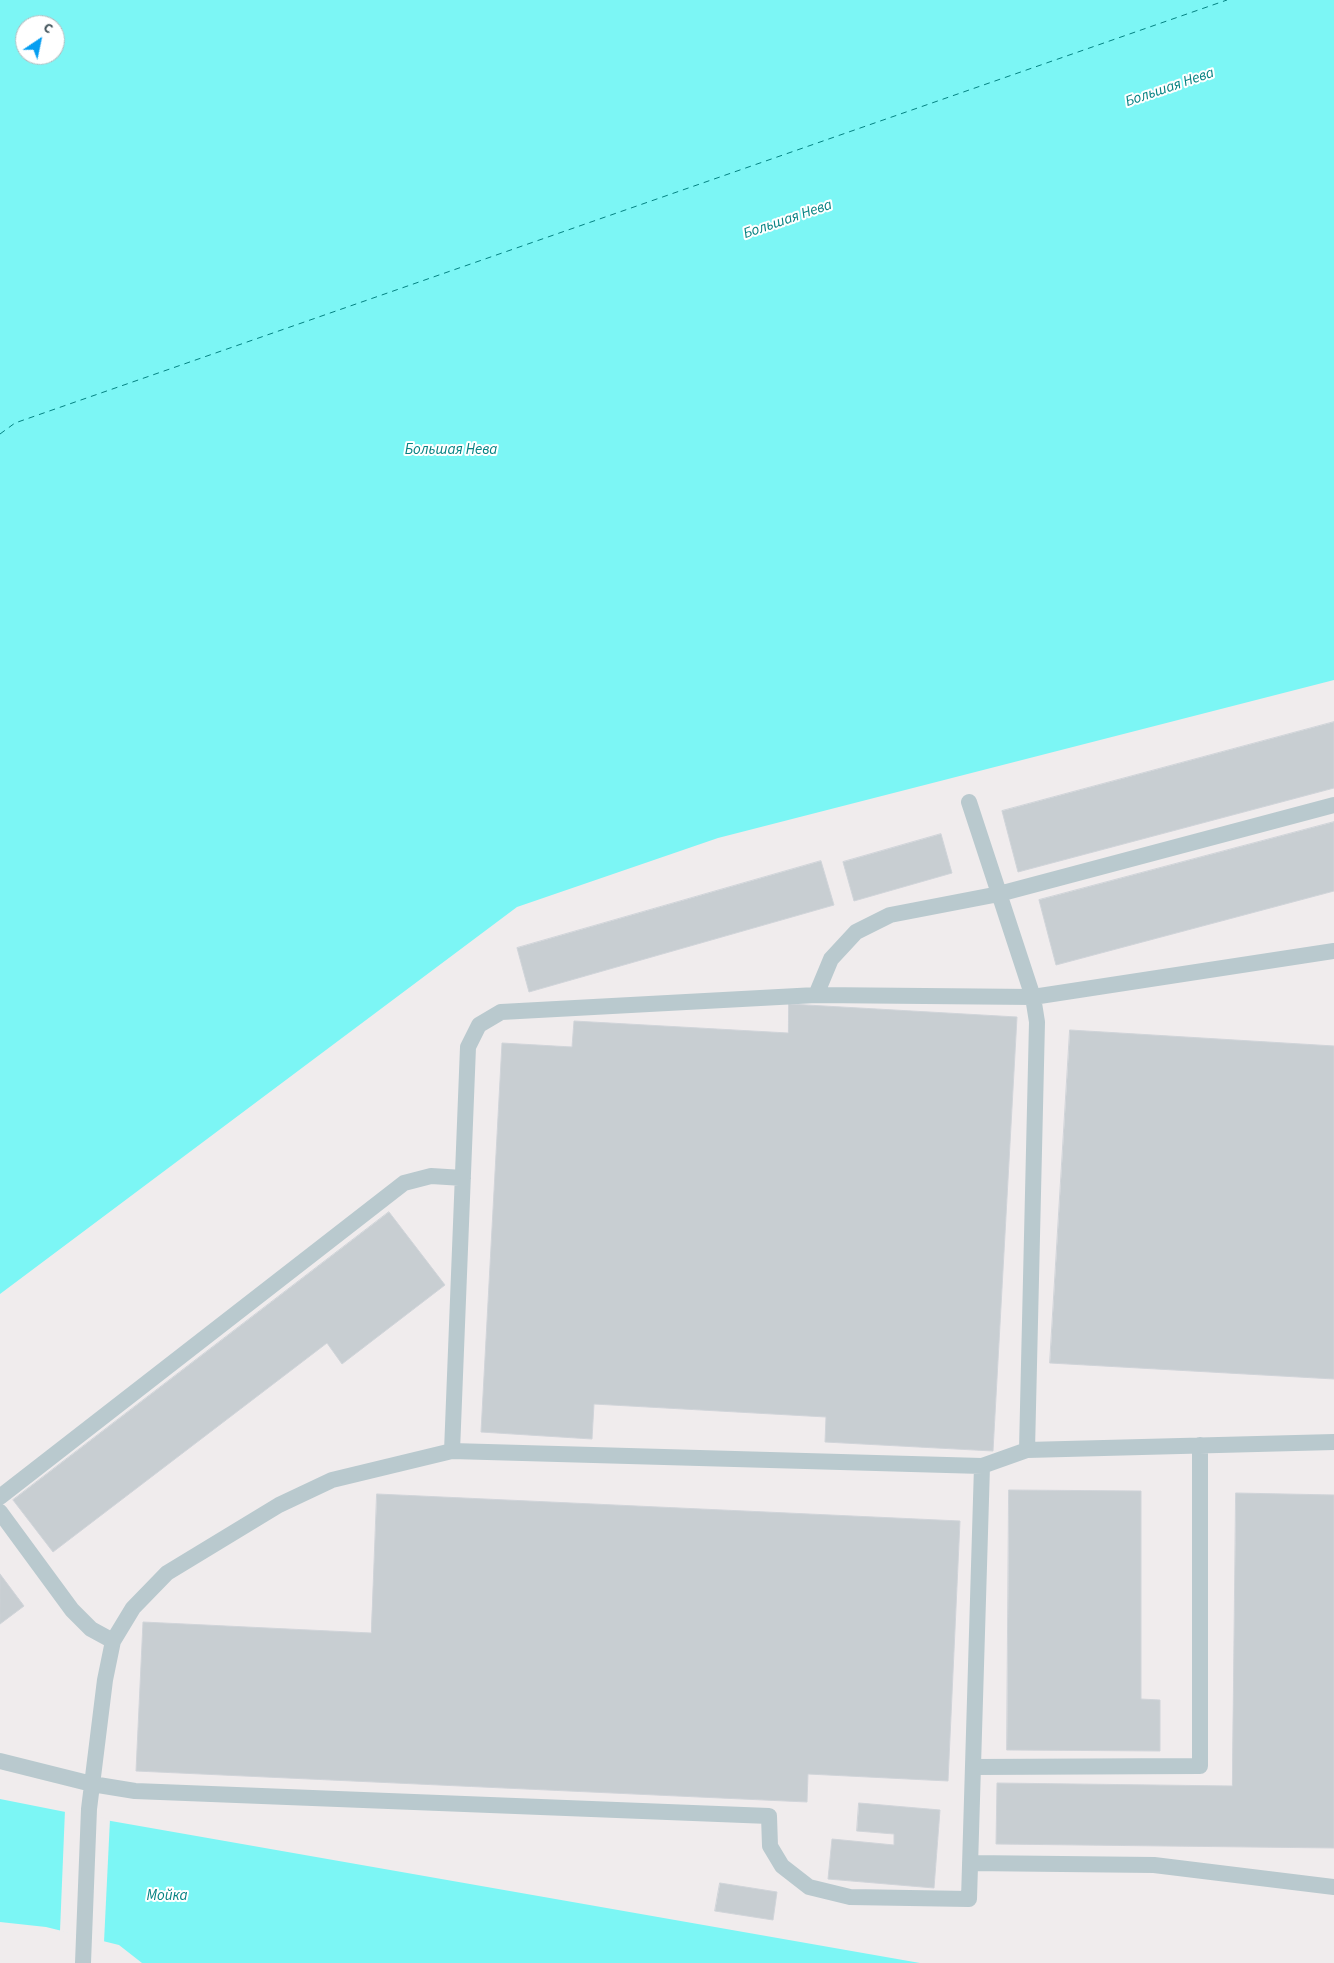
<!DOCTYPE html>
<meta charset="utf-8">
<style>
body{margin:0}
#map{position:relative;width:1334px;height:1963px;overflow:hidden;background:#f0eced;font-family:"Source Sans 3",sans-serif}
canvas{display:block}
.north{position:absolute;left:15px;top:15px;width:50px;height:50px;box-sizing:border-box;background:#fff;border:1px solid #b4bbbe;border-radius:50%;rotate:34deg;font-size:14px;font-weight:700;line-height:20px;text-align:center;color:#43555c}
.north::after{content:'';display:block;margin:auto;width:18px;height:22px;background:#059ef1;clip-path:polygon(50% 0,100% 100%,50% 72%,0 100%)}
</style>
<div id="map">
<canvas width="1334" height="1963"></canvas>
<div class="north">С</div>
</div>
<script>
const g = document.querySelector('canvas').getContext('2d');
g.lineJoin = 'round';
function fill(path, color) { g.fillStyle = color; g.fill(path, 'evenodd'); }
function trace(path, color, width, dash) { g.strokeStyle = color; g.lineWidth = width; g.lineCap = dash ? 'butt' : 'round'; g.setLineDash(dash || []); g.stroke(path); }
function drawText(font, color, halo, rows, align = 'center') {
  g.font = font + ' "Source Sans 3",sans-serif'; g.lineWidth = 4; g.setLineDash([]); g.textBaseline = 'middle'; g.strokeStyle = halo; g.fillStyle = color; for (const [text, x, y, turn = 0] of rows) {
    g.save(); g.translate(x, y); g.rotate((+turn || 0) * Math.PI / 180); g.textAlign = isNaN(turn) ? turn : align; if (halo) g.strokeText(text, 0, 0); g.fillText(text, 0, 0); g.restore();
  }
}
const water = new Path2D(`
 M0 0H1334V680L718 838 517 907 0 1294ZM25 25H55V55H25Z
 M0 1799 111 1821 920 1963H142L119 1945 46 1927 0 1922Z`);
const pier = new Path2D(`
 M65 1810 110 1819 104 1942 60 1931Z`);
const ferry = new Path2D(`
 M0 434 15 423 1227 0`);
const building = new Path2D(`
 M1334 722V788L1018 872 1002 811Z
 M1334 822V891L1056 965 1039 900Z
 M941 834 952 873 854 901 843 862Z
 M821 861 834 905 529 992 517 948Z
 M789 1004 1017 1017 993 1451 825 1442 826 1417 594 1404 592 1439 481 1432 502 1043 572 1047 574 1021 788 1033Z
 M1070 1030 1334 1046V1379L1050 1363Z
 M389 1212 445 1285 342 1364 327 1343 53 1552 13 1500Z
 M1009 1490 1141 1491V1699L1160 1700V1751L1007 1750Z
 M1236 1493 1334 1495V1848L996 1844 997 1783 1232 1786Z
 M377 1494 960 1521 948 1781 808 1774 807 1802 136 1771 143 1622 371 1633Z
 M0 1574 24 1606 0 1624Z
 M859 1803 940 1810 934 1888 828 1879 832 1839 894 1845V1834L857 1831Z
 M720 1883 777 1892 773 1920 715 1911Z`);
const service = new Path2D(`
 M969 802 1033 997 1037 1022 1027 1450
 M816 995 831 959 856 932 890 915 999 894 1334 805
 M452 1451 468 1047 479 1025 501 1012 816 995 1033 997 1334 951
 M0 1497 404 1183 431 1176 463 1178
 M0 1512 72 1610 91 1629 113 1641
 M0 1761 92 1784 135 1791 769 1816 770 1846 782 1866 809 1887 850 1897 969 1899 982 1466
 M973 1767 1200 1766V1445
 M970 1863 1154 1865 1334 1887
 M83 1963 89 1809 105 1680 113 1641 133 1608 167 1573 279 1505 332 1480 452 1451 982 1466 1027 1450 1334 1442`);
const waterNames = [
 ["Большая Нева",1170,88,-19],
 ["Большая Нева",788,220,-19],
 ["Большая Нева",451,451],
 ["Мойка",167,1897]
];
fill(water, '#7cf6f5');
fill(pier, '#f0eced');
trace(ferry, '#058282', 1, [6, 5]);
fill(building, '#c8ced2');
trace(building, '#d0d4d9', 1);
trace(service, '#b9c9ce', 16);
drawText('italic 15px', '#058282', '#fff', waterNames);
</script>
